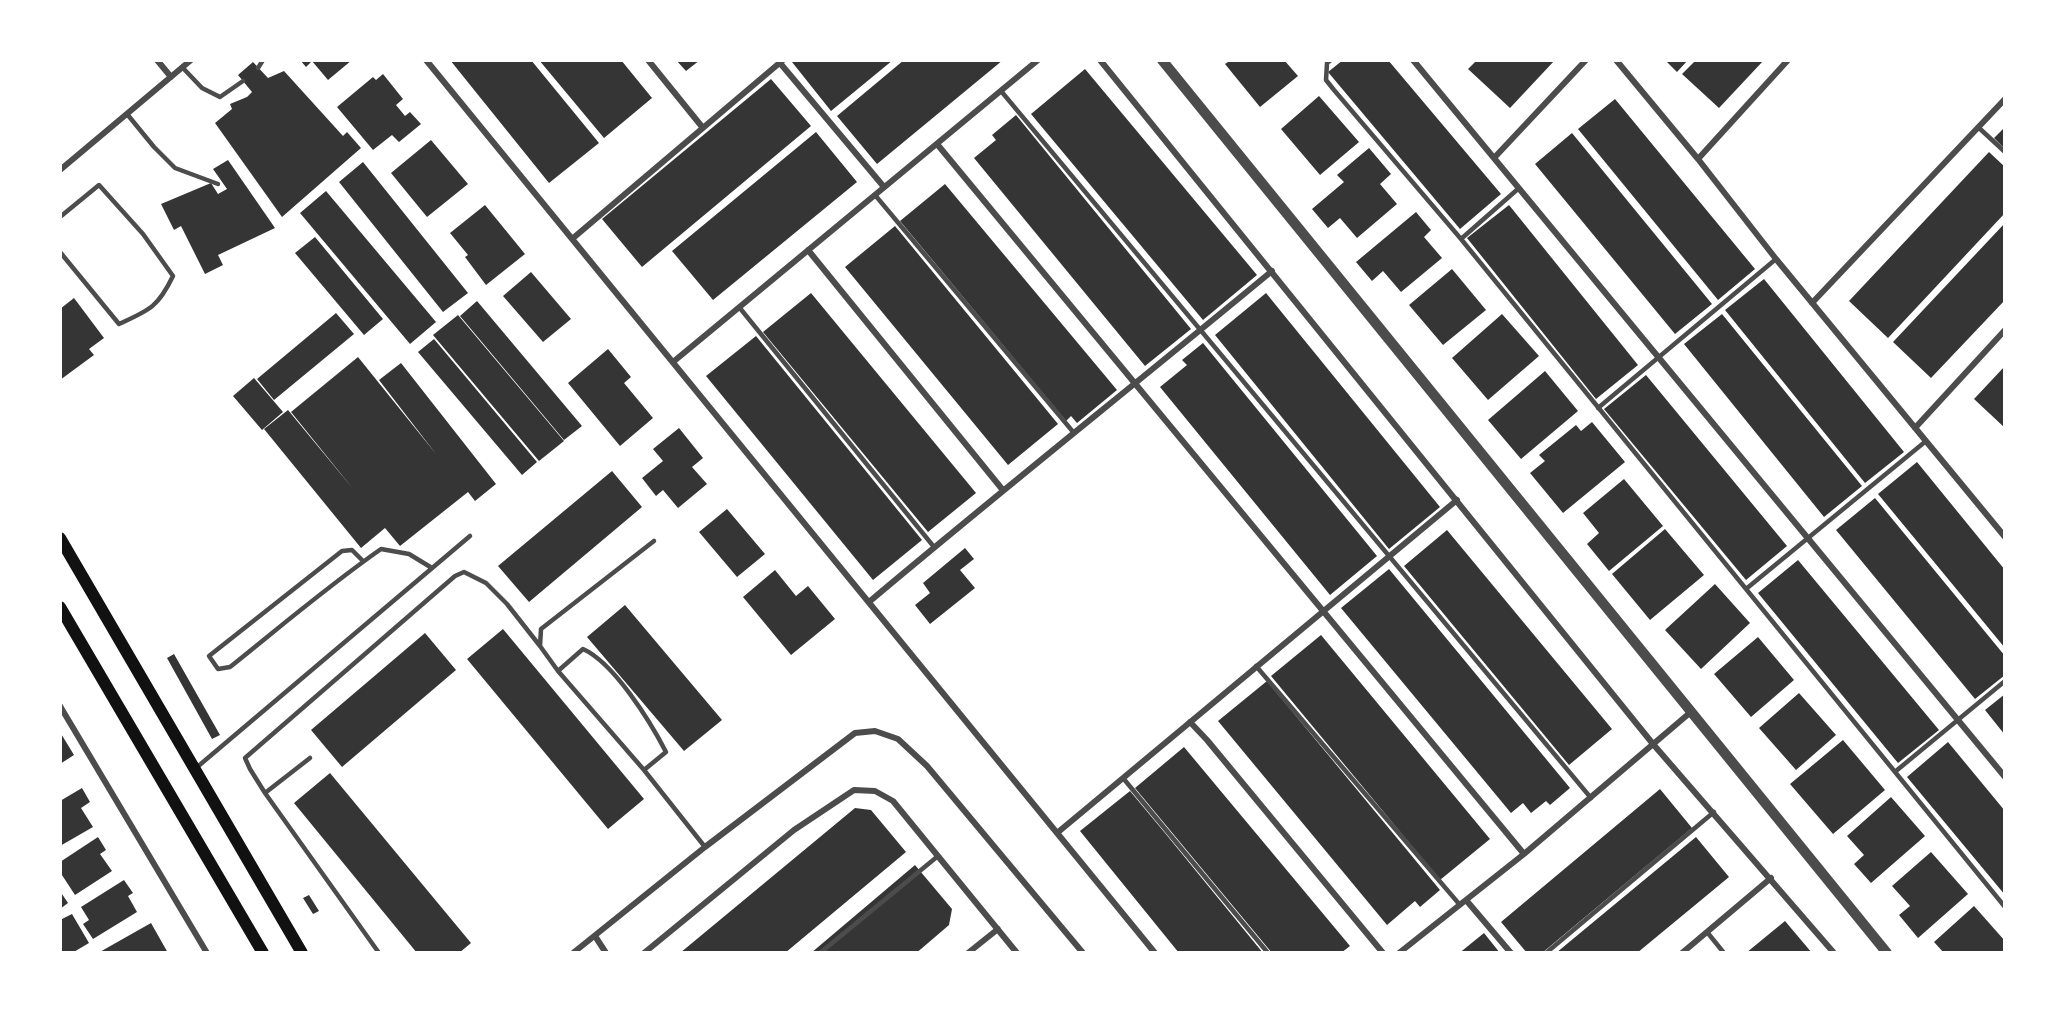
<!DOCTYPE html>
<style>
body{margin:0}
#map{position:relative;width:2065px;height:1013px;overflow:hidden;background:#fff;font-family:"Golos Text",sans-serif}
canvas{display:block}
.frame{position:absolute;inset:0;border:62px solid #fff;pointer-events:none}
</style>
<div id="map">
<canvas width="2065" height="1013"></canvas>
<div class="frame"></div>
</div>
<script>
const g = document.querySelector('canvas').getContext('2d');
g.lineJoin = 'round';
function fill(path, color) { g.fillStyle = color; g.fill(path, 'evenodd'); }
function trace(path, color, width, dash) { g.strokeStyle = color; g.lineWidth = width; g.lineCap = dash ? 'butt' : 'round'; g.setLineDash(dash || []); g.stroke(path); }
const building = new Path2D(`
 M300 60H352L328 80 312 61 306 67Z
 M450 60H531L599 143 549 183Z
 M539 60H621L652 98 604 138Z
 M676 60H700L686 71Z
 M794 60H893L831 111 792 62Z
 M904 60H1003L877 164 837 116Z
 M1231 60H1284L1298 76 1260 107 1225 64Z
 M1343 60H1388L1501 194 1460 229 1328 72Z
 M1477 60H1555L1510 108 1468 69Z
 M1665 60H1688L1677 72Z
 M1696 60H1764L1719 108 1682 74Z
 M253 62 268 78 284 71 343 136 347 132 361 148 282 217 215 123 232 109 230 104 247 97 252 92 238 75Z
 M1085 69 1257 275 1203 320 1031 114Z
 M383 74 403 99 396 105 405 116 410 112 421 124 399 142 392 135 373 150 337 107 373 77 376 80Z
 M771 79 811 126 642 267 602 219Z
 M1319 96 1359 142 1320 175 1281 129Z
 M1615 99 1755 269 1718 300 1578 129Z
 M1016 115 1191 329 1145 366 974 158 996 140 992 135Z
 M2005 127V149L1994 138Z
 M816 132 857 182 713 300 672 251Z
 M1572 133 1712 304 1675 334 1535 164Z
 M431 140 468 184 427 217 391 173Z
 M1369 148 1391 174 1380 184 1397 204 1357 238 1340 218 1328 228 1312 209 1344 182 1337 175Z
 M1989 152 2005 167V213L1888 338 1849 301Z
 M228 160 275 228 218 255 223 265 205 274 181 226 174 230 161 204 211 183 218 194 227 189 213 169Z
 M363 162 468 293 443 312 339 182Z
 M945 184 1117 390 1077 423 1071 416 1066 421 900 221Z
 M326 191 436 322 410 344 300 213Z
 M485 205 525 254 486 285 465 257 468 255 450 233Z
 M1509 205 1638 365 1596 399 1467 238Z
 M1416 212 1431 230 1424 237 1442 258 1401 292 1383 271 1372 281 1356 262Z
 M2005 223V300L1931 378 1893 342Z
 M895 226 1058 424 1008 465 845 267Z
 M315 237 383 319 364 335 295 253Z
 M1452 269 1486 310 1443 345 1409 305Z
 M531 272 571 319 543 342 503 296Z
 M1764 279 1904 452 1865 483 1725 310Z
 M811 293 976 493 928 532 763 332Z
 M1266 293 1440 507 1389 549 1215 335Z
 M74 298 104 338 89 349 94 355 60 380V309Z
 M477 301 582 426 564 440 460 316Z
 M336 313 354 334 274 400 257 379Z
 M1502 314 1539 356 1488 400 1452 358Z
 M1722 314 1862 486 1824 517 1684 344Z
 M458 315 564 441 539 461 433 335Z
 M756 336 922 540 873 580 706 376Z
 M434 339 537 462 522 475 418 352Z
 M1203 343 1377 556 1330 595 1160 387 1187 365 1182 360Z
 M608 349 631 377 624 383 653 418 620 446 568 383Z
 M358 357 436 454 379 380 401 363 496 484 475 501 468 492 400 546 385 528 361 548 264 429 288 410 354 490 291 412Z
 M2005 366V428L1974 399Z
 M1545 371 1578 411 1521 459 1488 420Z
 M1646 375 1787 546 1746 580 1604 409Z
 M254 378 283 412 262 430 233 396Z
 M1592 422 1625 462 1563 513 1530 473 1545 461 1539 455 1576 425 1581 431Z
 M679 428 703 458 692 467 707 484 678 508 663 490 656 496 642 478 663 461 653 449Z
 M1917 462 2005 570V648L1878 494Z
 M612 471 642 507 529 602 498 566Z
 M1624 479 1663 526 1609 571 1587 544 1599 533 1583 513Z
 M1875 498 2005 656V675L1975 699 1836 530Z
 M727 509 765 554 737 577 699 532Z
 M1665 529 1704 575 1650 620 1612 574Z
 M1447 530 1612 729 1569 765 1404 566Z
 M965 548 974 559 960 570 975 588 930 624 915 605 930 593 923 583Z
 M1798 560 1939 730 1898 763 1758 593Z
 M1389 569 1570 788 1550 805 1546 801 1531 813 1523 803 1511 813 1341 608Z
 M775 570 796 596 808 586 835 619 791 655 743 597Z
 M1715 584 1750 623 1701 669 1665 630Z
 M625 605 722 720 684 751 587 637Z
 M503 629 644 799 608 829 467 659Z
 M425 633 456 670 342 767 311 730Z
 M1321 635 1490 839 1440 880 1271 676Z
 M1758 637 1794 680 1751 717 1714 674Z
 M174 654 220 735 212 739 167 658Z
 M1267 681 1440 890 1420 907 1415 901 1387 925 1218 721Z
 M1799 693 1836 735 1796 770 1759 728Z
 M2005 694V735L1985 710Z
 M60 732 74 755 60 764Z
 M1843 740 1885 790 1833 834 1790 784Z
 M1948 742 2005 811V895L1907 777Z
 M1184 747 1350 946 1341 953H1272L1135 788Z
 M330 773 471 943 459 953H417L294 803Z
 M82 788 90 802 81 808 93 827 60 846V801Z
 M1660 789 1692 828 1542 953H1527L1501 922Z
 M1130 791 1165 833 1263 953H1179L1080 831Z
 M1891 797 1925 836 1871 883 1854 864 1864 855 1847 836Z
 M855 808 871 810 906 852 785 953H680Z
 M98 837 106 850 100 854 112 871 75 895 60 872V862Z
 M1696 837 1729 877 1700 901 1637 953H1556Z
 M1931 852 1968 894 1918 938 1899 915 1910 906 1892 886Z
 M915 865 952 909 949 925 921 949 916 953H811Z
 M124 880 133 893 128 896 137 912 93 939 83 924 89 920 81 907Z
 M60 891 68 903 60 909Z
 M309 895 319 911 313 914 303 898Z
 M1974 906 2005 941V950L2002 953H1944L1934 942Z
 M72 914 89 943 72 953H60V920Z
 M1785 921 1812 953H1746Z
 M151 923 168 953H98Z
 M1484 933 1500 953H1459L1463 950Z`);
const service = new Path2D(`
 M1331 60 1327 63 1326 80 1334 90 1461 239 2005 907
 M182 67 202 88 220 97 243 81
 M258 68 263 60
 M1001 91C1199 325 1393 563 1591 798
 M127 114 154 147 175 168 218 184
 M1978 127 2005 152
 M875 195 1074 433
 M60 217 99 185 143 234 173 276C158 307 150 310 119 324L60 252
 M1461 239 1519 188
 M739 307 934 547
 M1598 408 1776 259
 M654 541 541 629 540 646 558 671 644 770 705 847
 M363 561 352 550 342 551 209 656 218 669 230 667C280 627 328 586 381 549L409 554 432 568
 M1746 589 1926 441
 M1256 666 1460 905
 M558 671 583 649C614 663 650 721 666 752L644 770
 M196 768 470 536
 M1896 771 2005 681
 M1123 778 1268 953
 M265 793 310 758
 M1707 932 1724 953
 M379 953 265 793 250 769 245 758 455 576 464 572 486 583 507 604 540 646
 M820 953 938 856
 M1546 953 1714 812`);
const minor = new Path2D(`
 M157 60 171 77
 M426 60 1155 953
 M648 60 703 128
 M1100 60 1653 744 1834 953
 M1413 60 2005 777
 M1616 60 1698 159 1776 259 2005 537
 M780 63 884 187
 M937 144 1524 854
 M1494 158 1586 60
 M1698 159 1788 60
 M60 170 191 60
 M572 239 783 60
 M808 250 1002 489
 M1812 303 2005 99
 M673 362 1038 60
 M1915 428 2005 330
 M869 602C1002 490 1138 382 1272 271
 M60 706 207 953
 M1190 722 1207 740 1383 953
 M1057 833 1457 500
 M1466 900 1511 953
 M595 936 606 953
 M573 953 705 847 855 733 875 731 898 739 927 766 1083 953
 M644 953 794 830 854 790 875 791 893 801 1017 953
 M968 953 998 929
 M1399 953 1524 854 1692 711
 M1682 953 1771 878`);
const tertiary = new Path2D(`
 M1162 60 1887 953`);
const secondary = new Path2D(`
 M60 538 302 953
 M60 607 263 953`);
fill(building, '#353535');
trace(service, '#4c4c4c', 4.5);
trace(minor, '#4c4c4c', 6);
trace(tertiary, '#4c4c4c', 10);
trace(secondary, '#111', 12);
</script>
